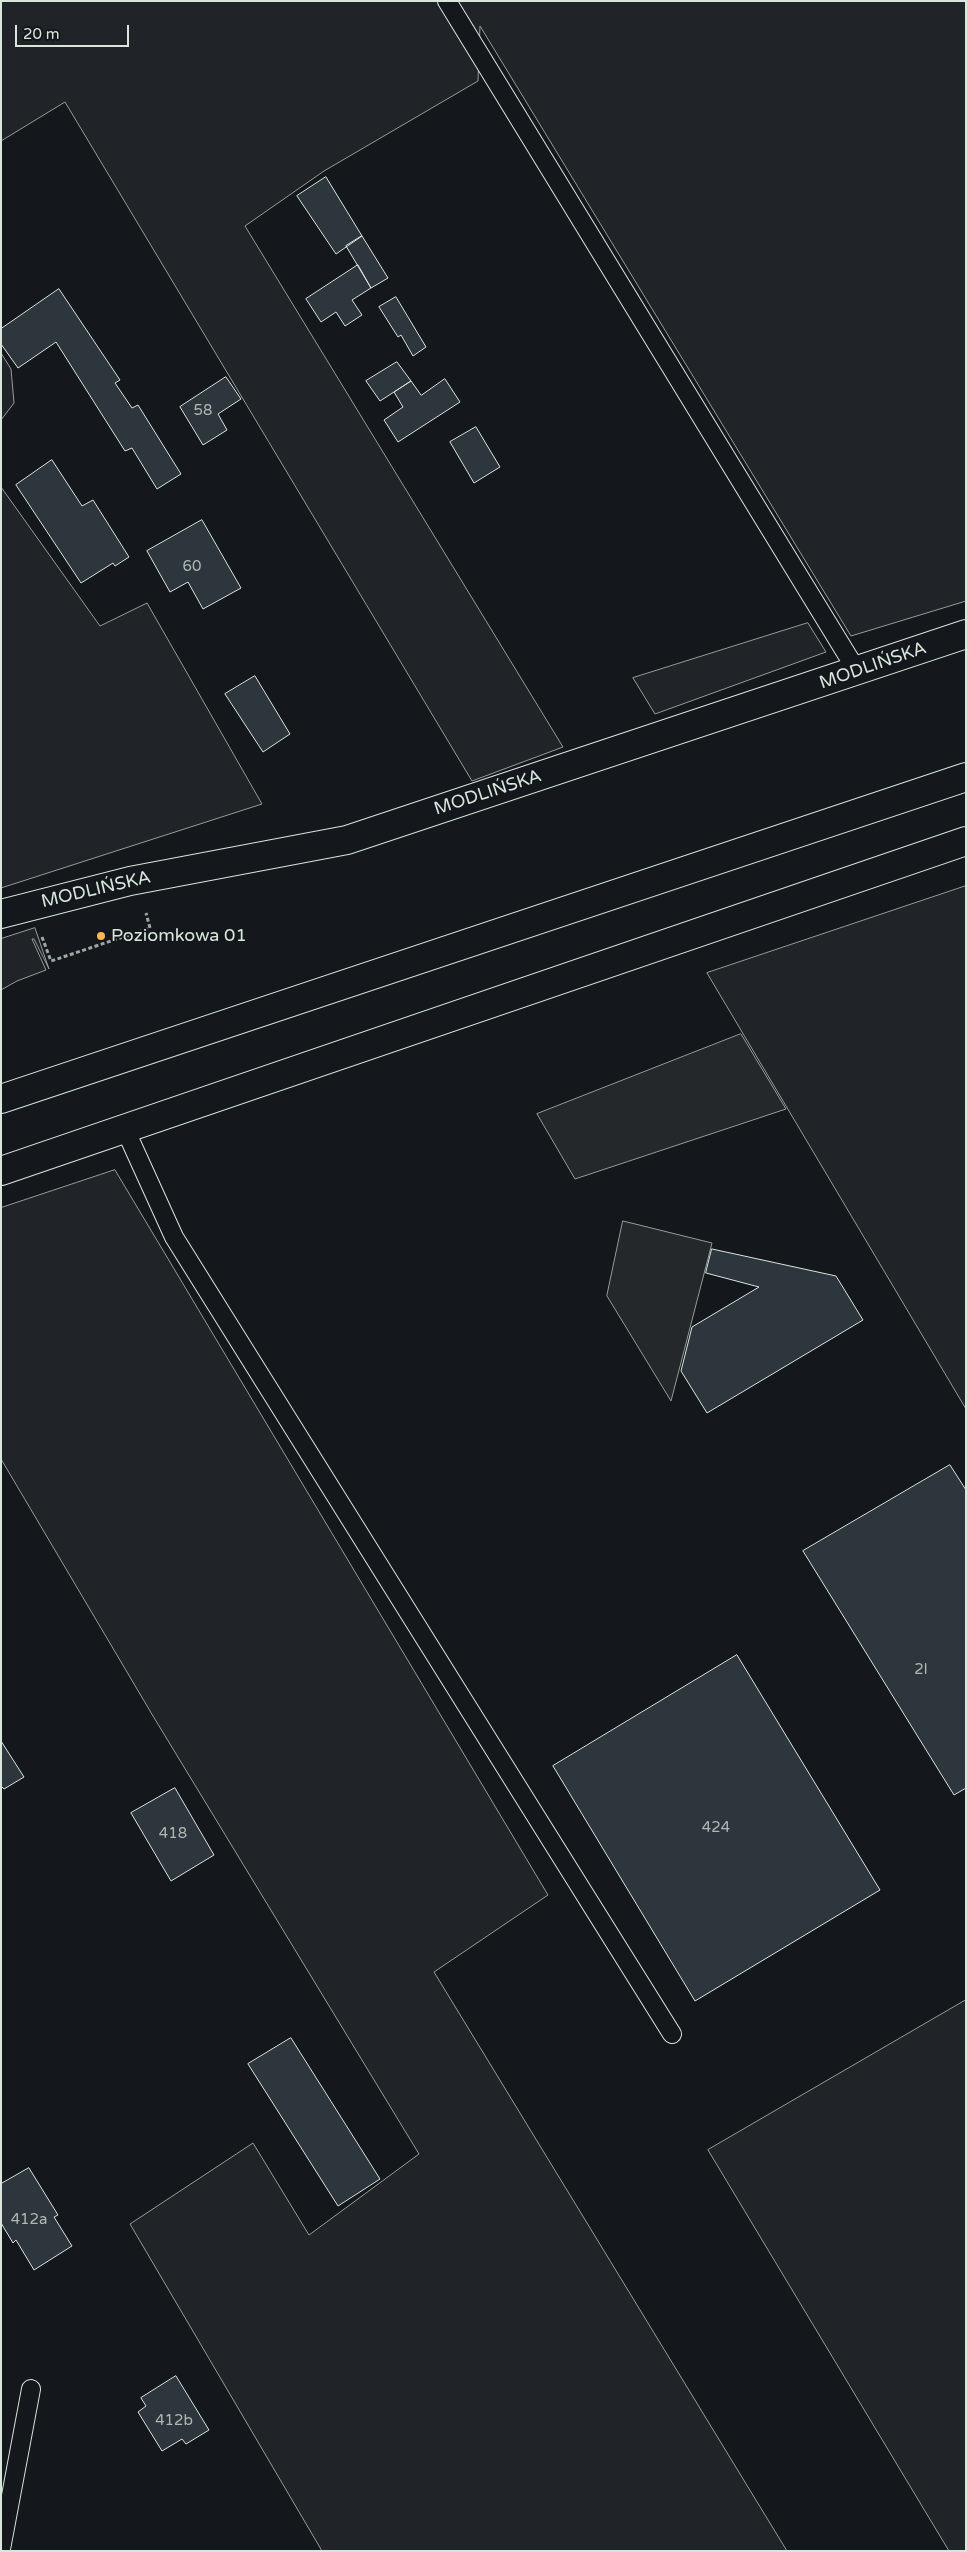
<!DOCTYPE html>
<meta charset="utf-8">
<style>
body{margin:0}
#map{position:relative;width:967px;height:2552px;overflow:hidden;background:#14181c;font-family:"Varela Round",sans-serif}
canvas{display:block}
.frame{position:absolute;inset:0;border:2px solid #d8e6dc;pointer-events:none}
.scale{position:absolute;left:15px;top:25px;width:114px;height:22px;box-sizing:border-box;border:2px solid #d8e6dc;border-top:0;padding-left:6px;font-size:15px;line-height:18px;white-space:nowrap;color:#d8e6dc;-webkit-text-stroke:4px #14181c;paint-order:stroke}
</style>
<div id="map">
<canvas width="967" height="2552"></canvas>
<div class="frame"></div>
<div class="scale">20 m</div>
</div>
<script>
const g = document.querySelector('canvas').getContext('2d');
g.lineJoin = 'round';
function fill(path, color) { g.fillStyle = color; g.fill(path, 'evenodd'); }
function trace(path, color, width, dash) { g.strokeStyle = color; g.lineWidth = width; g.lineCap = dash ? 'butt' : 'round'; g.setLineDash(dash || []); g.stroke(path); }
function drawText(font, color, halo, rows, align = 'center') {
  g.font = font + ' "Varela Round",sans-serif'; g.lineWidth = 4; g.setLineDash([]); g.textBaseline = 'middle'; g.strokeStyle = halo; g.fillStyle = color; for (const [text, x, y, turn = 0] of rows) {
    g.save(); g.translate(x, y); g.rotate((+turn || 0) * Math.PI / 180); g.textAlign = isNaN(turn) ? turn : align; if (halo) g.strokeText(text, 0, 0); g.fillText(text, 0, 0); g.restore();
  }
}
const green = new Path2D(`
 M1 1H966V601L851 636 480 26 478 81 324 171 245 226 563 747 472 781 65 102 1 141Z
 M1 353 11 369 14 403 1 420Z
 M1 487 100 626 147 603 262 804 1 888Z
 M808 623 826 652 655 714 633 678Z
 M966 886V1409L707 973Z
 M35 928 49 969 34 939H32L46 970 17 981 1 990V939Z
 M115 1170 548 1895 434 1972 787 2551H322L130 2224 253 2143 309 2235 419 2154 153 1716 1 1459V1208Z
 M966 2000V2551H949L708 2150Z`);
const parking = new Path2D(`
 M741 1034 786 1109 575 1179 537 1114Z
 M623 1221 712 1243 671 1401 607 1296Z`);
const building = new Path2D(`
 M326 177 362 236 336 254 297 196Z
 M362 236 388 278 371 288 346 246Z
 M358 265 371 288 352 300 362 315 345 326 336 312 321 322 306 299Z
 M59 289 120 380 115 383 132 408 138 405 181 474 157 489 132 448 125 451 56 342 18 368 1 344V329Z
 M396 297 426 347 413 356 401 335 398 337 379 307Z
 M397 362 411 381 380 401 366 381Z
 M226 377 241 399 218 414 227 430 203 445 180 407Z
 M445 379 460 402 398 442 384 420 403 407 394 392 411 381 421 395Z
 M476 427 500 467 474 483 450 442Z
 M52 460 82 506 93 500 129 557 115 566 113 563 81 583 16 485Z
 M202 520 241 588 203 609 188 582 170 592 147 551Z
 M255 676 290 734 263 752 225 694Z
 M712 1249 836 1276 863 1320 707 1413 681 1371 692 1327 759 1287 706 1273Z
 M950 1465 966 1490V1788L954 1795 803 1551Z
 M737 1655 880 1890 695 2001 553 1766Z
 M1 1741 24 1777 4 1789 1 1786Z
 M175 1788 214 1855 171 1881 131 1813Z
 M291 2038 380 2179 338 2206 248 2064Z
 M29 2168 58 2215 54 2217 72 2246 34 2270 16 2240 13 2243 1 2223V2184Z
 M176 2376 209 2430 186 2444 182 2439 162 2451 138 2412 146 2406 141 2398Z`);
const path = new Path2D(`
 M42 937 51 961 150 928 146 913`);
const service = new Path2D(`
 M447 1 857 671
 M125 1129 174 1237 672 2034
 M1 2549 31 2389`);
const minor = new Path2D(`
 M1 914 130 881 347 840 966 634`);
const trunk = new Path2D(`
 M1 1099 966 777
 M1 1171 966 841`);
const markers = [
 [101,936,5,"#ffb74d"]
];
const numberNames = [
 ["58",203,411],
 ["60",192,567],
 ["2I",921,1670],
 ["424",716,1828],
 ["418",173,1834],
 ["412a",29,2220],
 ["412b",174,2421]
];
const streetNames = [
 ["MODLIŃSKA",873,666,-19],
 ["MODLIŃSKA",488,793,-18],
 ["MODLIŃSKA",96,890,-13]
];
const poiNames = [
 ["Poziomkowa 01",111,936]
];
fill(green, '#202428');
trace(green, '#939e99', 1);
fill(parking, '#24282b');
trace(parking, '#939e99', 1);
fill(building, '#2c363c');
trace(building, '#d8e6dc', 1);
trace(service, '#d8e6dc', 20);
trace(minor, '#d8e6dc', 30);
trace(trunk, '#d8e6dc', 30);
trace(path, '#9da8a2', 3, [4, 2.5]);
trace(service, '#14181c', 18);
trace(minor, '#14181c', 28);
trace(trunk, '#14181c', 28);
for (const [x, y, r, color] of markers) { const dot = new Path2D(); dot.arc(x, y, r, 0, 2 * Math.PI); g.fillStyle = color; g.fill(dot); trace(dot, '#14181c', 2); }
drawText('15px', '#adbab4', null, numberNames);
drawText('18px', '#d8e6dc', '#14181c', streetNames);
drawText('18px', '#d8e6dc', '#14181c', poiNames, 'left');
</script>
